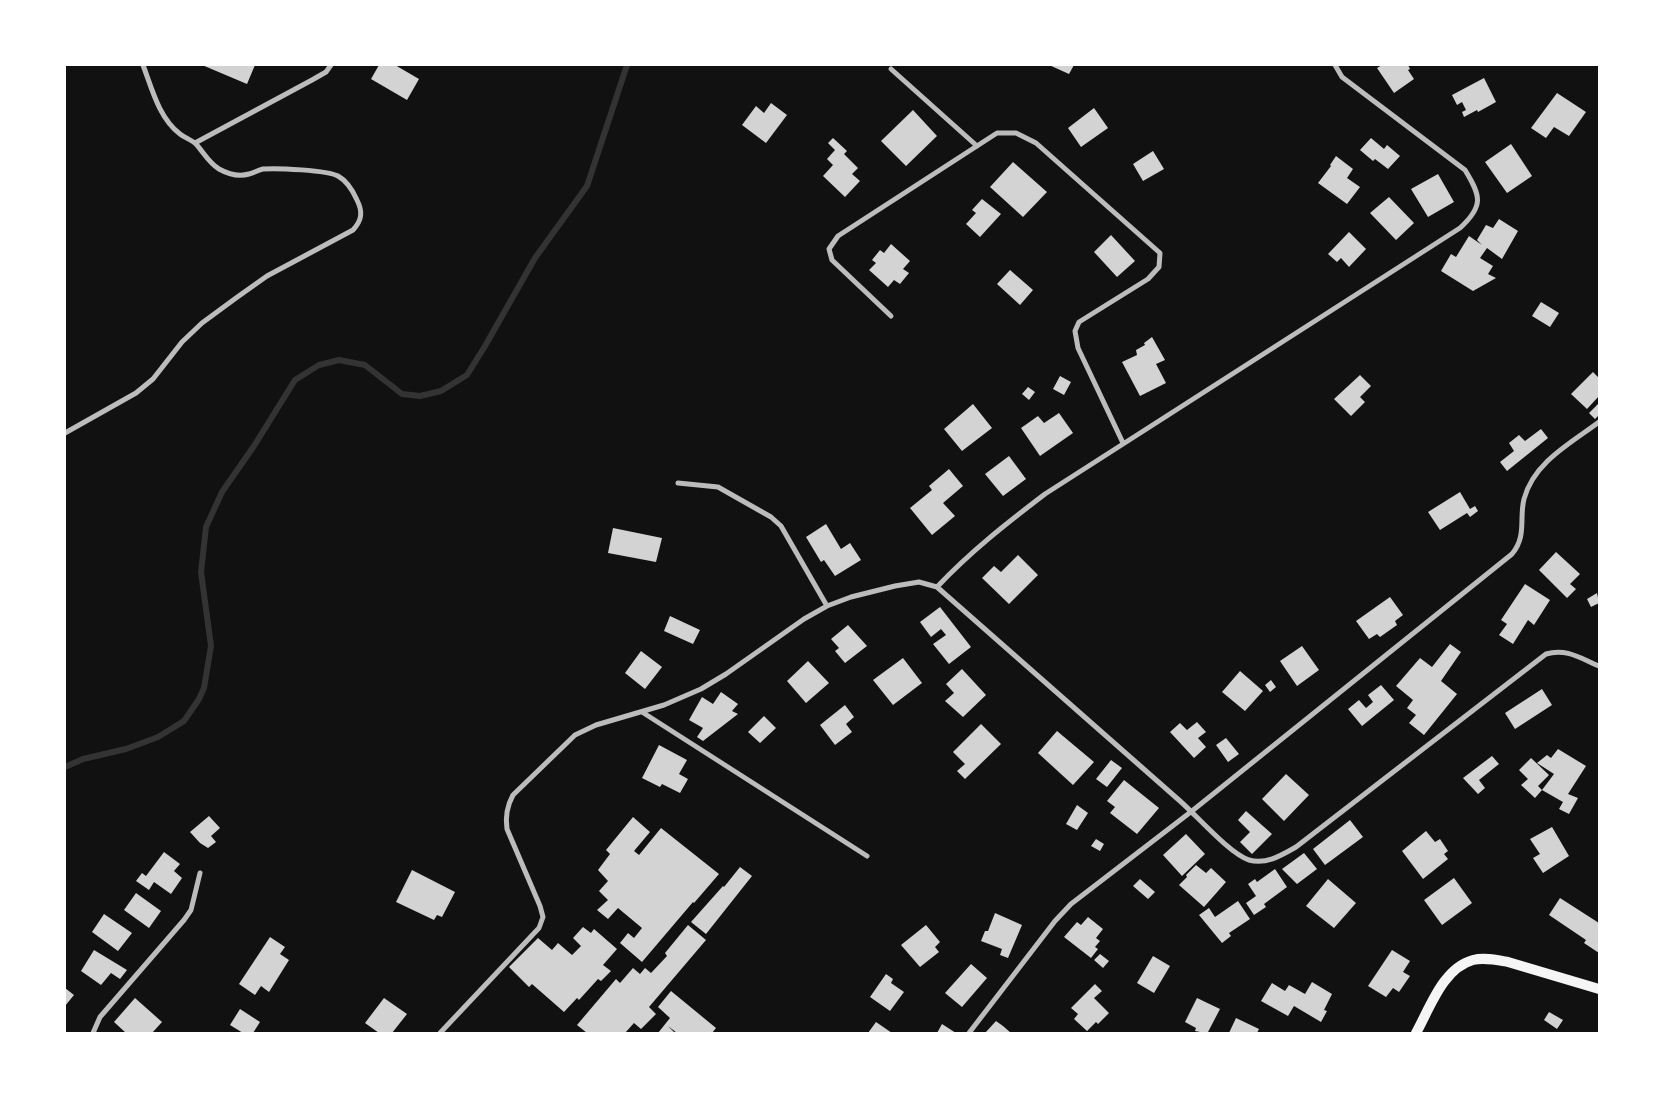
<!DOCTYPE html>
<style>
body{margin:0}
#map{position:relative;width:1664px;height:1098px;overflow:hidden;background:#111;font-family:"Public Sans",sans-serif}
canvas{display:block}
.frame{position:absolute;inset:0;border:66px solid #fff;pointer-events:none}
</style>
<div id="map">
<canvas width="1664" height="1098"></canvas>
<div class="frame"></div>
</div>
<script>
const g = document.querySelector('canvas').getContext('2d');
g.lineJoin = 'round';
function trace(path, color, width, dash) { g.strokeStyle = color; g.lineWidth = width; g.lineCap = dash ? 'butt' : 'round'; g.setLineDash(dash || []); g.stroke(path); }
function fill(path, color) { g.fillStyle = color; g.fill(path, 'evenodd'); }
const stream = new Path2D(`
 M65 767 83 759 126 749 158 737 184 721 199 699 204 688 211 646 201 572 206 527 222 492 254 446 295 380 319 365 339 360 365 365 402 394 420 396 441 391 467 375 485 346 535 258 587 186 627 65`);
const building = new Path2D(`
 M202 65H255L247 84Z
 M379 65H395L419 79 407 100 371 79Z
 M1049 65H1074L1069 74Z
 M1382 65H1408L1410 69 1408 70 1414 79 1394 93 1377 68Z
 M1484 78 1496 102 1478 112 1477 110 1464 117 1462 112 1466 110 1462 102 1457 105 1452 95Z
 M1557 93 1586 112 1569 136 1554 127 1546 138 1531 128Z
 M771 103 787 115 766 143 742 125 756 106 764 113Z
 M1094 108 1108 128 1081 147 1068 128Z
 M913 110 937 136 906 166 881 141Z
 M833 138 847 151 844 154 858 168 852 174 860 181 845 197 823 176 833 165 827 159 835 150 828 143Z
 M1371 138 1384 149 1387 145 1400 156 1388 169 1375 159 1373 161 1360 150Z
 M1511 144 1532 176 1507 193 1485 162Z
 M1153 151 1164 169 1143 181 1133 164Z
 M1336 156 1353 169 1347 178 1360 187 1347 204 1318 183 1331 166 1330 165Z
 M1013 162 1047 192 1023 217 990 187Z
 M1438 174 1454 202 1428 217 1411 189Z
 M1389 197 1414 223 1396 240 1370 213Z
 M982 199 1001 214 980 237 966 224 976 213 972 210Z
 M1499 219 1518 231 1502 259 1487 248 1480 258 1493 266 1488 274 1496 278 1473 291 1441 271 1451 254 1456 257 1469 236 1482 245 1477 240 1486 225 1493 228Z
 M1349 232 1366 249 1349 267 1341 258 1337 262 1328 254Z
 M1111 235 1135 261 1117 277 1094 252Z
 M891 244 910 261 903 269 909 273 900 284 894 280 888 287 869 270 876 263 872 260 880 250 884 253Z
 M1010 270 1033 290 1020 305 997 284Z
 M1541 302 1559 313 1550 327 1532 316Z
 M1152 337 1165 360 1156 364 1166 383 1140 396 1122 362 1137 355 1136 350 1145 345 1144 343Z
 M1593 372 1599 378V396L1587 409 1571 394Z
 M1360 375 1371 386 1360 397 1365 402 1351 416 1334 399Z
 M1060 376 1071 382 1064 395 1053 389Z
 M1028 387 1035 392 1029 400 1022 394Z
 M1599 403V415L1595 419 1589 413Z
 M973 404 992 428 962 451 944 429Z
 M1059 413 1073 433 1040 456 1021 428 1038 416 1044 423Z
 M1541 429 1548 438 1507 471 1500 462 1514 451 1509 443 1519 435 1525 441Z
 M1009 456 1026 479 1003 496 985 474Z
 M949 469 963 486 943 503 955 516 932 535 910 508 932 490 929 486Z
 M1460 492 1470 509 1475 506 1478 511 1470 517 1467 513 1440 530 1428 512Z
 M826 524 841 549 850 543 861 560 835 576 824 560 821 562 806 537Z
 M613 528 662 538 656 562 608 553Z
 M1556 552 1580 574 1570 584 1576 589 1567 598 1539 570Z
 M1018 555 1038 575 1009 604 982 578 994 566 1001 572Z
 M1525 584 1550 600 1534 625 1528 620 1513 644 1499 635 1507 624 1501 620Z
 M1597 593 1599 603 1591 607 1587 599Z
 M1390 597 1403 615 1395 621 1397 625 1380 637 1377 634 1369 639 1356 621Z
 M940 607 971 647 949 664 933 644 946 635 941 629 931 637 920 622Z
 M670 616 700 630 693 644 664 631Z
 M848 625 867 646 845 663 835 651 839 648 831 639Z
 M1450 644 1461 652 1441 681 1457 694 1424 735 1409 723 1416 715 1407 708 1413 700 1396 686 1420 658 1432 667Z
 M1302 646 1319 670 1297 686 1280 661Z
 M641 651 662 667 645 689 625 673Z
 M903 658 922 683 893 705 873 680Z
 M808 661 829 683 806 703 787 681Z
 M962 669 986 695 963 717 945 701 954 693 946 684Z
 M1240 671 1263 691 1245 711 1222 692Z
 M1271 680 1276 687 1270 692 1265 685Z
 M1381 685 1394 700 1362 726 1348 709 1359 700 1366 708 1373 702 1368 695Z
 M1542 689 1552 705 1515 729 1505 713Z
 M721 692 738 704 732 711 738 714 703 741 697 737 703 728 689 720 702 697 713 704Z
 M845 705 854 717 846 724 852 732 835 745 820 725Z
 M764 716 776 728 760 743 748 732Z
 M1197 722 1206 732 1198 738 1206 747 1194 758 1170 732 1180 723 1187 730Z
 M981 724 1001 744 965 779 957 771 965 764 953 752Z
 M1057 731 1094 762 1073 785 1038 753Z
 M1226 738 1239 754 1228 762 1216 745Z
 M659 745 687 760 679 774 688 779 680 793 662 784 660 787 642 778Z
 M1558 749 1586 766 1568 794 1578 798 1569 814 1559 809 1563 802 1542 790 1535 798 1521 785 1528 779 1519 770 1531 758 1549 775 1538 786 1542 790 1554 774 1537 763 1547 755 1551 758Z
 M1492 756 1499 764 1479 780 1485 788 1478 794 1463 778Z
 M1111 760 1122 768 1107 787 1096 779Z
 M1286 774 1309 795 1284 821 1262 799Z
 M1124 780 1159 808 1137 834 1110 813 1115 807 1107 801Z
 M1077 805 1088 813 1077 830 1066 824Z
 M1246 811 1272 834 1252 854 1240 842 1250 832 1238 820Z
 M209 816 220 828 211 836 216 842 208 848 200 843 190 832Z
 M633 817 650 832 634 851 639 855 661 828 719 874 694 903 693 902 642 962 620 943 628 933 634 938 642 928 618 908 608 919 597 910 608 900 599 891 608 881 598 870 610 854 606 850Z
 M1350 820 1363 837 1325 865 1313 849Z
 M1552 827 1569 856 1543 873 1533 858 1540 854 1530 839Z
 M1426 831 1435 842 1440 839 1448 851 1444 854 1448 859 1423 879 1402 851Z
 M1186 834 1205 854 1182 876 1163 855Z
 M1096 839 1104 844 1100 851 1091 846Z
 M164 852 180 864 174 871 182 878 171 894 154 882 149 890 136 881 142 873 146 876Z
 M1304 853 1317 869 1297 884 1282 869Z
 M1196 865 1206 873 1211 868 1226 882 1204 907 1179 885 1187 877 1186 875Z
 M740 867 752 876 706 934 691 922 723 886 724 887Z
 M1275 869 1287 887 1264 904 1266 907 1254 915 1246 903 1256 896 1248 884 1255 879 1257 882Z
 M412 870 455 892 442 917 437 915 434 920 396 902Z
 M1454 878 1472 903 1442 925 1424 900Z
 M1140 879 1155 892 1148 899 1133 886Z
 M1328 879 1356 903 1334 928 1306 906Z
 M136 893 161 911 149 928 124 910Z
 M1560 898 1599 923V953L1584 943 1586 940 1549 915Z
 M1238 901 1250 919 1229 933 1231 936 1222 943 1199 915 1209 908 1215 917Z
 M995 913 1022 925 1008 958 1000 955 1002 949 981 941 985 931H988Z
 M104 914 132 933 118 951 92 932Z
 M1088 917 1103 929 1096 938 1100 941 1095 947 1098 949 1091 958 1064 937 1077 922 1081 925Z
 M688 925 706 940 649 1007 656 1014 641 1029 634 1023 625 1033H587L577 1025 616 979 620 983 633 968 640 974 645 968 651 973 667 956 665 953Z
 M926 925 940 942 935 947 939 952 920 967 901 945Z
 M583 927 591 933 594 929 617 949 603 965 611 971 601 981 598 979 579 1000 577 998 564 1012 532 984 529 987 509 967 538 938 552 950 558 943 572 955 581 946 573 938Z
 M270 937 285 947 280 954 289 960 269 992 261 986 255 995 239 984Z
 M94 950 127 970 120 979 111 973 101 985 81 971Z
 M1392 950 1410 961 1403 972 1410 976 1399 992 1393 988 1386 997 1368 986Z
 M1100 954 1109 961 1103 968 1094 960Z
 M1153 956 1170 966 1154 993 1137 983Z
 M971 964 987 978 962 1007 945 993Z
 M886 974 893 979 891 983 904 992 890 1011 870 997Z
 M1312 982 1332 994 1324 1010 1327 1011 1321 1022 1294 1006 1288 1016 1261 1001 1272 983 1285 991 1289 985 1305 994Z
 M1095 984 1102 991 1094 998 1109 1013 1098 1024 1096 1022 1087 1031 1074 1019 1078 1014 1071 1008Z
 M65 988 74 995 65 1006Z
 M671 991 716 1028 712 1033H677L668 1026 675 1033H658L670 1018 658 1007Z
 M135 998 162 1022 152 1033H126L114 1022Z
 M384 998 407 1014 392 1033H379L365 1023Z
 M1197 998 1220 1009 1208 1032 1206 1033 1195 1031 1196 1028 1185 1022Z
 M240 1009 260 1022 253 1033H243L230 1025Z
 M1549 1012 1563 1020 1557 1029 1544 1020Z
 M1236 1018 1259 1029 1257 1033H1229Z
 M996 1021 1003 1026 1011 1033H985Z
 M876 1022 892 1033H868Z
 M942 1024 956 1033H937Z`);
const minor = new Path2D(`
 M891 69 977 146
 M195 143 312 80 326 72 331 65
 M891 316 832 260 829 249 838 236 997 133H1016L1036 143 1160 253 1159 267 1148 279 1079 322 1075 331 1078 348 1123 443
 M65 433 136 393 153 379 182 342 202 323 236 298 267 276 353 230C362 220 363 212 357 200 353 191 347 181 338 176 327 170 277 168 263 169 258 170 254 173 249 174 239 177 228 174 219 169 209 163 204 153 196 144 192 140 185 138 180 134 159 118 152 89 143 65
 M678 483 718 487 771 517 781 526 827 606
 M937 587C971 551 1007 523 1045 494L1460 228C1484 206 1481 196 1465 170L1342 77 1335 65
 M642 712 867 856
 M93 1033 100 1017 184 920 191 910 200 873
 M440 1033 539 928 543 917 540 906 507 829C505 816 507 806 513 795L575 735 596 725 664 705 701 689 726 674 804 619 827 606 851 597 895 586 919 582 937 587C1018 658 1099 729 1180 801 1197 816 1230 854 1249 860 1266 865 1282 855 1296 847L1546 654C1566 648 1580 658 1599 666
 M969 1033 1055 921 1071 904 1192 811 1512 554C1527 536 1519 519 1524 499 1534 462 1571 443 1599 422`);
const secondary = new Path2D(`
 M1416 1033C1430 1008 1443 968 1473 960 1484 957 1497 960 1508 962L1599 989`);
trace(stream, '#333', 6);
fill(building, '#d3d3d3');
trace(minor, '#bcbcbc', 5);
trace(secondary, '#f5f5f5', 10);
</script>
